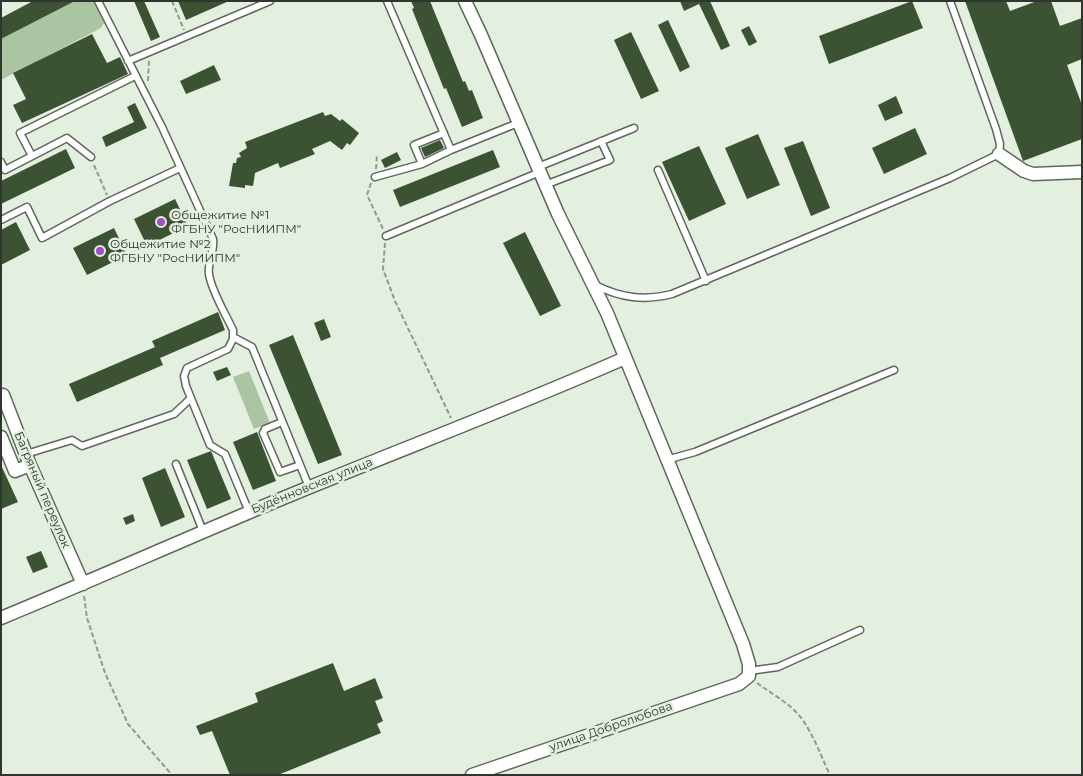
<!DOCTYPE html>
<meta charset="utf-8">
<style>
body{margin:0}
#map{position:relative;width:1083px;height:776px;overflow:hidden;background:#e3f0df;font-family:Montserrat,sans-serif}
canvas{display:block}
.frame{position:absolute;inset:0;border:2px solid #30352f;pointer-events:none}
</style>
<div id="map">
<canvas width="1083" height="776"></canvas>
<div class="frame"></div>
</div>
<script>
const g = document.querySelector('canvas').getContext('2d');
g.lineJoin = 'round';
function fill(path, color) { g.fillStyle = color; g.fill(path, 'evenodd'); }
function trace(path, color, width, dash) { g.strokeStyle = color; g.lineWidth = width; g.lineCap = dash ? 'butt' : 'round'; g.setLineDash(dash || []); g.stroke(path); }
function drawText(font, color, halo, rows, align = 'center') {
  g.font = font + ' Montserrat,sans-serif'; g.lineWidth = 5; g.setLineDash([]); g.textBaseline = 'middle'; g.strokeStyle = halo; g.fillStyle = color; for (const [text, x, y, turn = 0] of rows) {
    g.save(); g.translate(x, y); g.rotate((+turn || 0) * Math.PI / 180); g.textAlign = isNaN(turn) ? turn : align; if (halo) g.strokeText(text, 0, 0); g.fillText(text, 0, 0); g.restore();
  }
}
const green = new Path2D(`
 M75 1H94L104 23 101 28 1 80V36L3 38Z
 M249 371 270 423 254 429 233 377Z`);
const building = new Path2D(`
 M33 1H75L1 39V18Z
 M134 1H144L160 37 151 41Z
 M178 1H229L186 20Z
 M411 1H430L463 82 465 81 469 91 472 90 483 118 462 127 446 88 444 89 412 9 414 8Z
 M680 1H710L730 46 721 50 699 4 684 11Z
 M912 1 923 28 829 64 819 36Z
 M965 1H1006L1010 11 1037 1H1051L1060 26 1082 18V59L1067 65 1082 105V139L1023 161Z
 M668 20 690 67 680 72 658 25Z
 M749 26 757 42 749 46 741 30Z
 M631 32 659 91 641 99 614 40Z
 M92 34 107 63 120 57 128 74 22 123 13 105 26 99 13 73Z
 M214 65 221 80 186 94 180 81Z
 M896 96 903 113 885 121 878 105Z
 M135 103 147 128 106 147 102 137 134 122 127 107Z
 M323 112 325 116 331 114 340 121 342 119 359 133 350 145 347 143 342 150 330 141 312 149 315 154 280 168 278 163 255 173 253 186 245 185V188L229 186 233 163H236L237 158 241 157 239 153 247 148 245 142Z
 M915 128 927 154 884 174 872 148Z
 M758 134 780 185 747 199 725 148Z
 M440 140 444 148 425 157 421 148Z
 M803 141 830 208 811 216 784 148Z
 M699 146 726 204 689 221 662 162Z
 M66 149 75 168 1 204V181Z
 M493 150 500 167 400 207 393 190Z
 M397 152 401 160 385 168 381 160Z
 M175 199 188 226 147 246 134 219Z
 M16 222 30 250 1 265V230Z
 M114 228 127 255 87 275 73 248Z
 M525 232 561 306 540 316 503 243Z
 M218 312 225 330 160 358 163 365 77 402 69 384 155 347 152 341Z
 M324 319 331 337 321 341 314 323Z
 M293 335 342 455 318 464 269 345Z
 M227 367 231 375 217 381 213 372Z
 M257 432 276 481 253 490 233 442Z
 M211 451 231 499 207 509 187 460Z
 M1 465 18 502 1 509Z
 M165 468 185 517 161 527 142 478Z
 M133 514 135 521 126 525 123 518Z
 M41 551 48 567 33 573 26 557Z
 M333 663 344 691 375 678 383 698 375 701 383 721 377 724 381 733 278 775H230L212 731 200 735 196 726 258 702 255 693Z`);
const path = new Path2D(`
 M172 1 184 30
 M148 81 149 60
 M94 165 107 195
 M376 169 377 154
 M371 183 367 195 383 229
 M385 243 383 269 395 301 451 418
 M84 596 87 618 105 673 128 724 172 775
 M757 683C772 694 791 704 802 719 814 736 821 756 830 775`);
const lane = new Path2D(`
 M98 1 162 127 213 239C215 252 207 261 209 274 211 290 226 315 233 330V339L228 349 187 368 184 376 186 386 210 445 225 454 249 512
 M387 1 451 150 518 123
 M128 61 270 1
 M444 133 414 145 422 164 451 150
 M32 156 20 133 135 76
 M1 162 5 170 67 138 91 157
 M538 167 634 128
 M658 170 706 281
 M375 177 422 164
 M545 185 610 160 601 141
 M1 220 27 207 42 238 110 201 180 168
 M386 236 540 172
 M595 285C621 298 644 301 672 294L950 178 999 154 1000 144 996 129 950 1
 M233 337 252 347 309 487
 M282 422 265 429 263 433 280 472 300 465
 M26 454 72 440 82 446 174 414 191 398
 M666 460 695 452 894 370
 M176 464 203 531
 M749 671 778 667 860 630`);
const street = new Path2D(`
 M465 1 481 35 558 214 607 313 743 644 749 664V676L739 684 472 775
 M999 154 1024 171 1033 174 1082 172
 M3 395 30 465 83 584
 M1 437 15 471 30 465
 M1 618C105 575 207 529 310 487 415 444 521 404 625 358`);
const markers = [
 [161,222,5,"#9d50c2"],
 [100,251,5,"#9d50c2"]
];
const poiNames = [
 ["Общежитие №1",171,215],
 ["ФГБНУ \"РосНИИПМ\"",171,229],
 ["Общежитие №2",110,244],
 ["ФГБНУ \"РосНИИПМ\"",110,258]
];
const streetNames = [
 ["Будённовская улица",312,486,-22],
 ["Багряный переулок",42,490,67],
 ["улица Добролюбова",611,727,-19]
];
fill(green, '#abc5a2');
fill(building, '#3b5332');
trace(lane, '#5d6859', 9);
trace(street, '#5d6859', 15);
trace(path, '#919a8e', 2, [5, 2.5]);
trace(lane, '#fff', 6);
trace(street, '#fff', 12);
for (const [x, y, r, color] of markers) { const dot = new Path2D(); dot.arc(x, y, r, 0, 2 * Math.PI); g.fillStyle = color; g.fill(dot); trace(dot, '#e3f0df', 2); }
drawText('12px', '#30352f', '#e3f0df', poiNames, 'left');
drawText('12px', '#30352f', '#e3f0df', streetNames);
</script>
